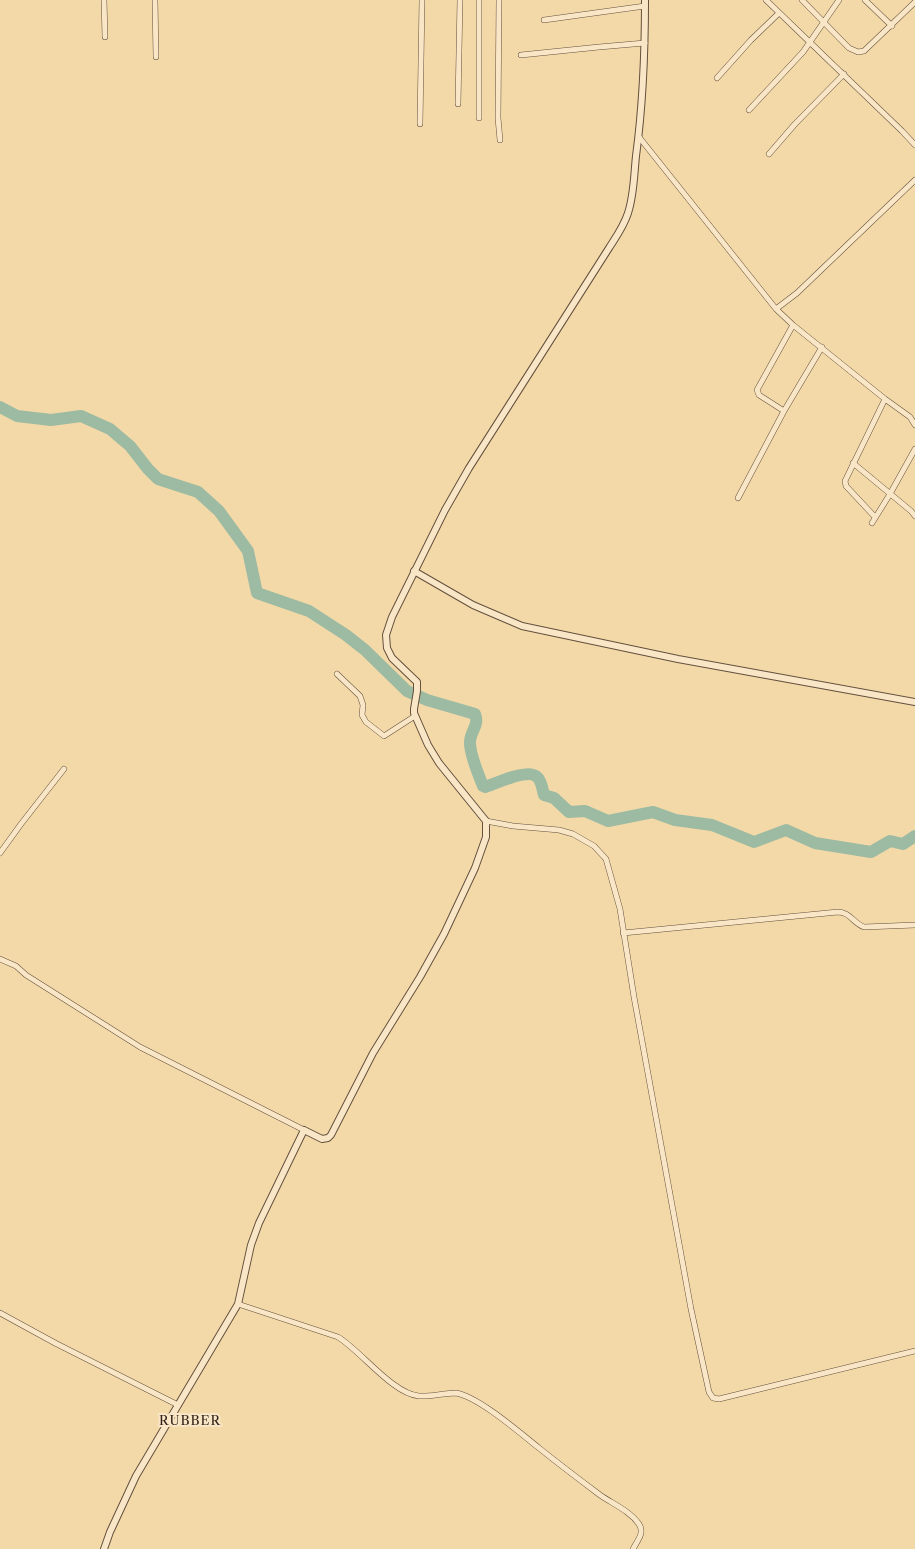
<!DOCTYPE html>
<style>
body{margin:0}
canvas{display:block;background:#f4d9a8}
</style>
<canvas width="915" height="1549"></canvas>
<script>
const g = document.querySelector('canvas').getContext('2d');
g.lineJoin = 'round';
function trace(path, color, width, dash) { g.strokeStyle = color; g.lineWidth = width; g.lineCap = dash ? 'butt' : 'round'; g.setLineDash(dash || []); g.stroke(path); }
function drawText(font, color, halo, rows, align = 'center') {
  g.font = font + ' "Libre Caslon Text",serif'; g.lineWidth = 4; g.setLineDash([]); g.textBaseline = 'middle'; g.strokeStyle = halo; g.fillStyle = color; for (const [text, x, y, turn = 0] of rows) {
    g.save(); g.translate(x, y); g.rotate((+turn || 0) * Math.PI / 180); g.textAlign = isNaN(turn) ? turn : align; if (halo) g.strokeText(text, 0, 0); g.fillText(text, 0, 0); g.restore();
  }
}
const river = new Path2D(`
 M0 407 17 416 51 420 81 416 110 429 130 446 148 469 158 479 198 492 219 511 248 551 257 593 309 611 346 635 365 650 407 691 427 700 475 714C480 726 469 732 470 744 471 758 478 773 483 786L485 787C497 783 528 768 537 777 542 781 542 789 544 795L554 798 569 812 585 811 608 821 653 812 675 820 712 825 754 842 786 830 815 843 871 852 890 841 903 844 915 836`);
const minor = new Path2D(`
 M104 0 105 37
 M155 0 156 57
 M499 0 498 118 500 140
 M766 0 902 131 915 145
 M802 0 849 48 858 52 864 51 915 2
 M865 0 892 26
 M544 20 645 6
 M521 55 599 47 645 43
 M717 78 751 40 779 13
 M458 104 460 0
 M749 110 803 52 839 0
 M479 118V0
 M420 124 422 0
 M639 137 776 309 793 325 885 399 910 417 915 425
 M769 154 795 124 844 74
 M776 309 797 293 915 180
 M784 411 759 395 757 390 793 325
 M853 463 911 511 915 516
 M738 498 784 411 822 347
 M875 517 846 486 845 481 885 399
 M872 523 890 494 915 449
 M337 674 360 696 363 705 362 715 366 722 384 736 415 716
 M486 821 513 826 559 830 573 834 594 846 606 859 620 909 634 997 691 1309 709 1392 713 1398 719 1399 915 1351
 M0 853 21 824 64 769
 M623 933 838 912C850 912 853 923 864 927L915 925
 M0 959 16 966 26 975 140 1047 304 1130
 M238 1304 338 1337C361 1351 393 1394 419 1396 431 1397 443 1393 456 1393 479 1397 520 1433 539 1448 559 1464 580 1480 600 1495 613 1504 630 1511 639 1524 645 1533 637 1541 633 1549
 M0 1313 55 1343 178 1405`);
const tertiary = new Path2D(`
 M414 571 473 605 522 626 678 659 915 702
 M104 1549 110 1532 136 1476 238 1304 251 1245 259 1223 304 1130 322 1139 328 1138 331 1135 373 1053 420 977 444 934 475 868 486 837V821L439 763 428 745 414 713V709L417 691V682L392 658 387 648 386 635 392 617 445 510 469 468 609 248C616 237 624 226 628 213 634 195 634 175 636 156 643 104 645 52 645 0`);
const quarterNames = [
 ["RUBBER",190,1421]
];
trace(river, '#9dbba3', 12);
trace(minor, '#64503d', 6);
trace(tertiary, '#64503d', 8);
trace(minor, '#f8e6c6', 5);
trace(tertiary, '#f8e6c6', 6);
g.letterSpacing = '1px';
drawText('13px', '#342219', '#f8e6c6', quarterNames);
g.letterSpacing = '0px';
</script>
